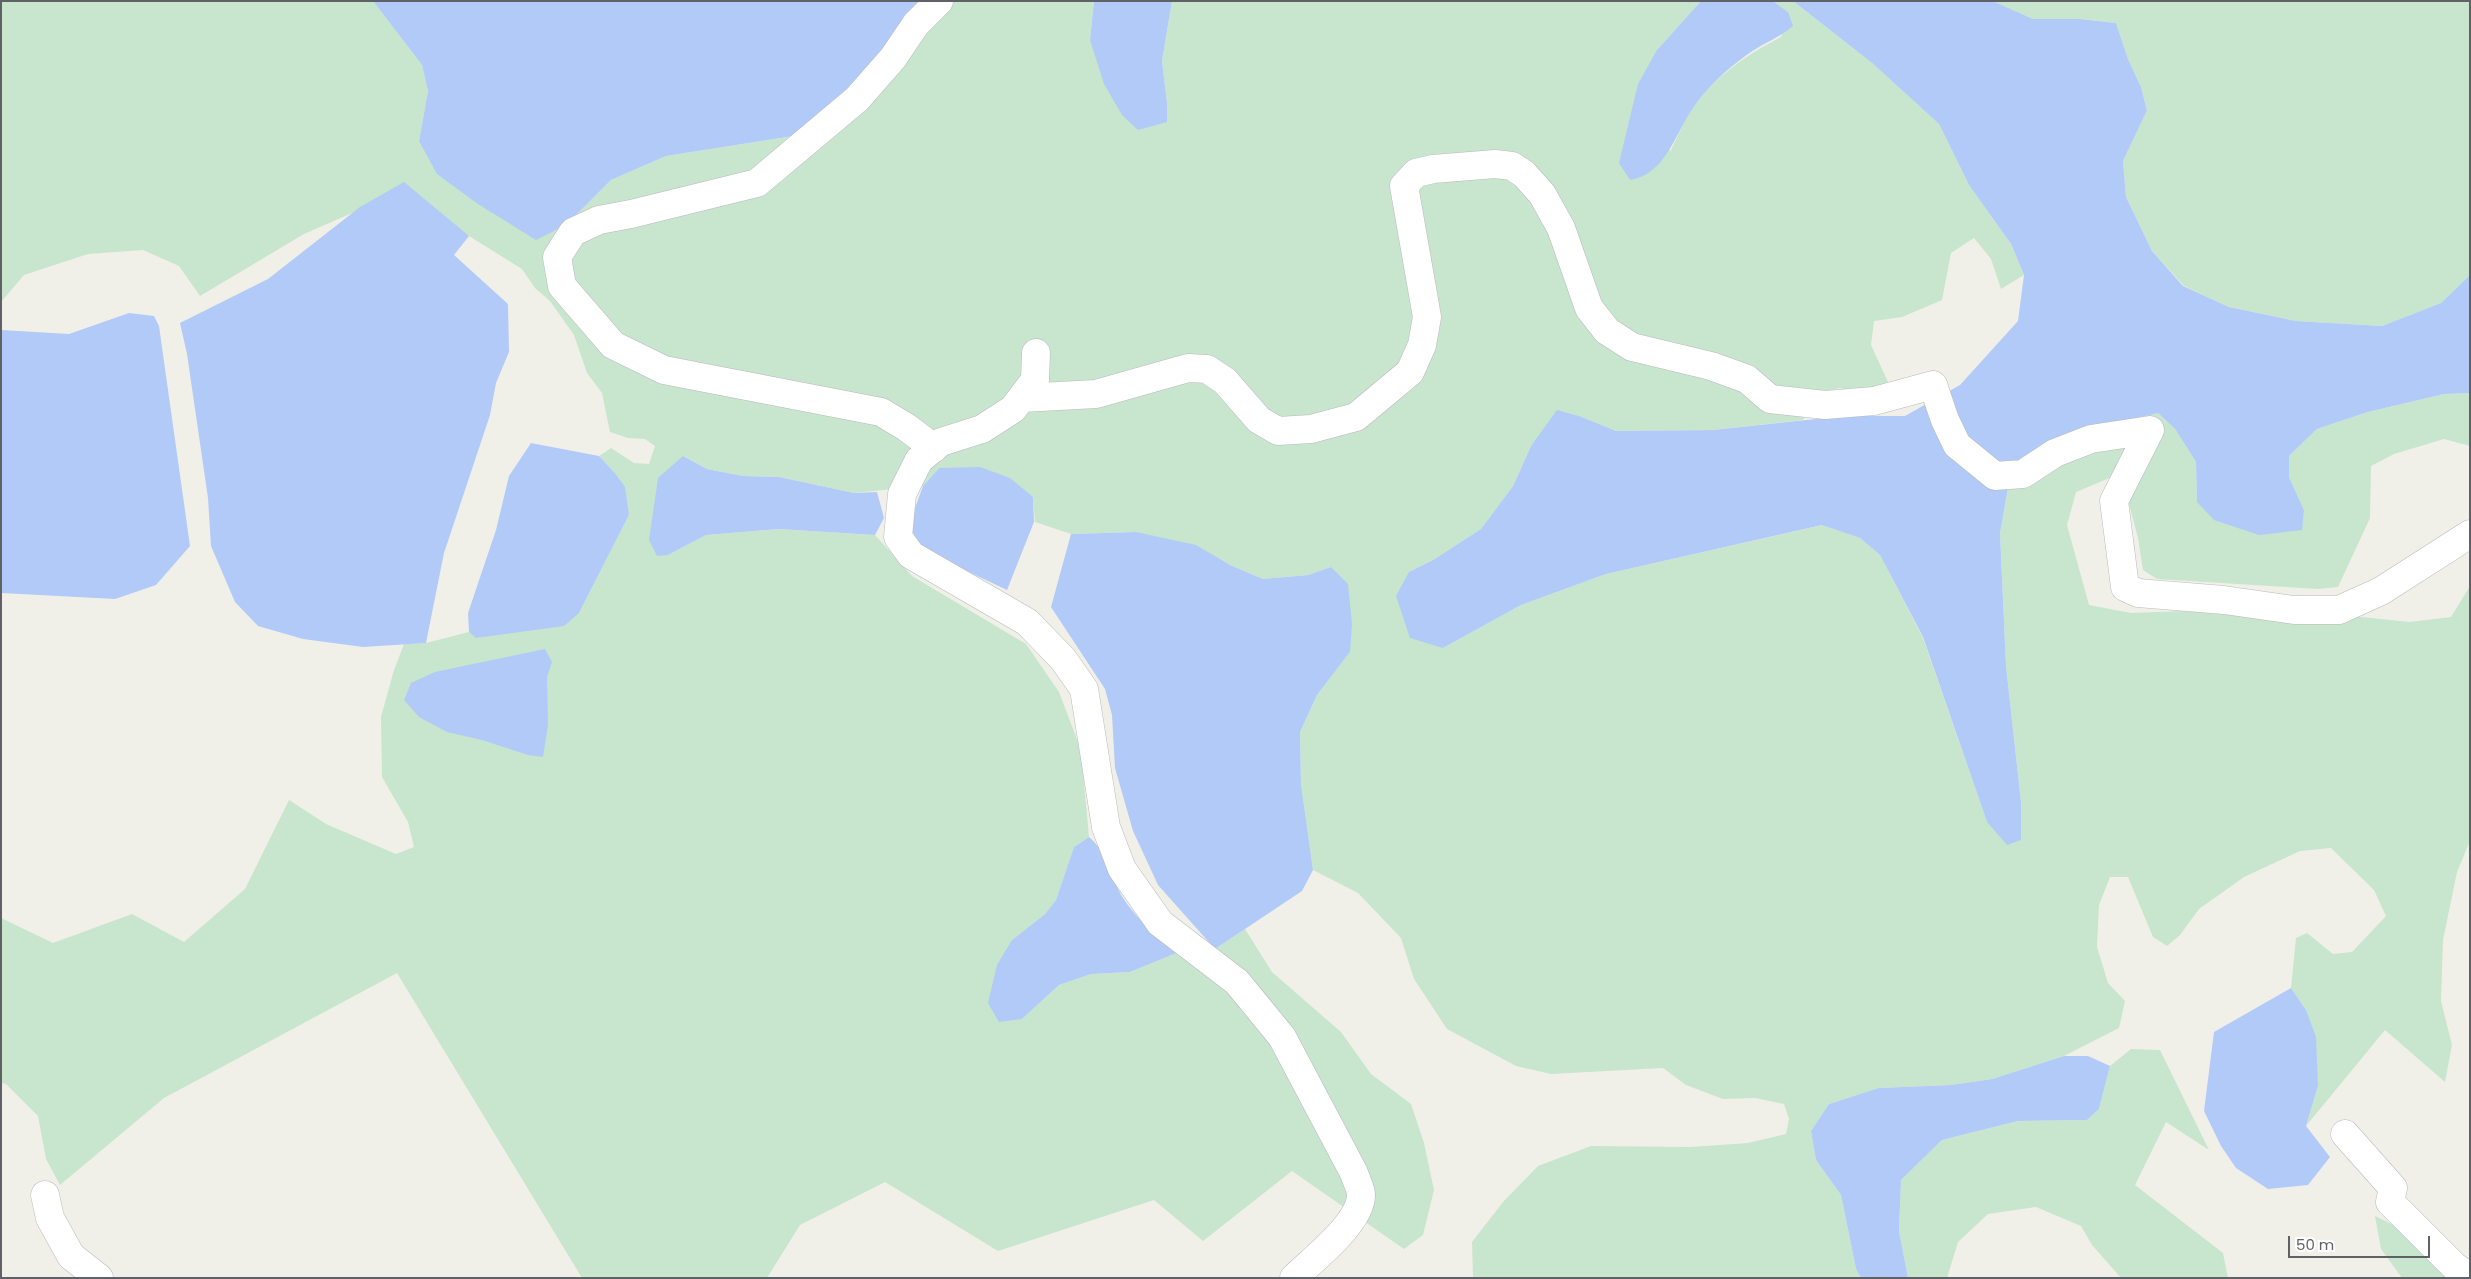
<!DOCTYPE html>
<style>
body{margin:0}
#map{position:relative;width:2471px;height:1279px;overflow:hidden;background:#f0f0e9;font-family:Poppins,sans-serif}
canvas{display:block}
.frame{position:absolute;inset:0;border:2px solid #606167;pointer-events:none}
.scale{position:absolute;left:2288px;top:1236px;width:142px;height:22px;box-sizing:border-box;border:2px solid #606167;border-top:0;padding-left:6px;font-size:15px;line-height:18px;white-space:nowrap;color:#606167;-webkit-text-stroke:4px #fff;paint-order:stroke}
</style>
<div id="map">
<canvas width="2471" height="1279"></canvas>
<div class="frame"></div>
<div class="scale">50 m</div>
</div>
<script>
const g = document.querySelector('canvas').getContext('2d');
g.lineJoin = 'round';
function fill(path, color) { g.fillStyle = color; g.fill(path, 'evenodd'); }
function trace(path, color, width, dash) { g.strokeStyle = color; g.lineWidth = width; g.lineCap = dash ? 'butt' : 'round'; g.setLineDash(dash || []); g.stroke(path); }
const green = new Path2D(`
 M1 1H373L422 65 428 91 419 141 566 225 611 180 666 156 793 136 926 1H1094L1090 40 1167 103 1162 61 1172 1H1701L1657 50 1670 152C1677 138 1683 123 1691 110 1714 77 1746 55 1781 37L1788 12 1773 1H1793L1872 63 1939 124 1969 185 2011 244 2024 275 2001 289 1991 259 1974 238 1951 253 1942 300 1902 317 1874 321 1871 345 1888 382 1862 393 1839 388 1813 395 1803 420 1713 430 1616 431 1582 417 1531 446 1513 486 1481 529 1433 560 1409 572 1443 648 1521 605 1606 574 1823 525 1860 538 1880 555 1923 638 1987 822 2021 840V802L2006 666 2000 533 2010 478 2112 424 2158 413 2175 429 2196 462 2197 502 2304 510 2289 477V456L2317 429 2368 412 2444 394 2470 393V446L2444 439 2394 454 2371 466 2370 518 2338 587 2318 589 2157 579 2143 570 2138 538 2124 485 2112 477 2076 492 2067 525 2089 605 2131 613 2181 611 2235 615 2351 616 2410 622 2451 617 2470 586V841L2457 872 2443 940 2441 1001 2452 1045 2445 1082 2385 1030 2306 1126 2318 1086 2306 1010 2291 988 2296 938 2307 933 2333 954 2352 952 2386 916 2374 890 2331 848 2300 851 2244 877 2199 909 2180 935 2167 946 2153 937 2128 877H2110L2099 905 2097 947 2108 983 2125 1001 2119 1028 2064 1056 1992 1079 1951 1085 1880 1088 1829 1104 1811 1131 1816 1160 1841 1195 1856 1269 1861 1278H1473L1472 1242 1503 1202 1538 1166 1591 1146 1691 1147 1748 1143 1786 1134 1789 1119 1784 1104 1755 1098 1723 1099 1686 1085 1663 1068 1551 1074 1516 1066 1447 1029 1414 979 1401 938 1358 893 1313 870 1301 784 1300 732 1317 695 1350 652 1331 567 1308 575 1263 579 1230 565 1136 532 1071 534 1035 522 1033 497 939 468 923 486 854 493 779 477 743 476 707 469 683 456 668 555 706 535 779 529 875 535 912 576 1026 644 1059 692 1081 750 1089 837 1074 847 1056 900 1045 914 1012 940 1022 1019 1059 985 1091 974 1130 972 1179 952 1215 949 1245 929 1272 972 1341 1032 1371 1074 1411 1104 1424 1143 1434 1190 1423 1235 1404 1249 1292 1171 1203 1241 1154 1200 998 1251 885 1182 800 1225 767 1278H582L397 973 164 1098 60 1185 46 1159 38 1116 6 1084 1 1083V918L53 943 132 914 184 942 245 889 289 800 326 824 396 854 414 847 408 822 382 777 381 717 394 670 404 644 426 643 469 632 477 638 579 613 629 515 614 472 599 456 611 448 634 463 649 464 655 446 645 439 628 438 610 432 602 393 587 373 574 335 550 301 535 288 522 269 469 236 352 213 304 234 200 296 179 266 143 250 88 254 24 275 1 302Z
 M1993 1H2470V275L2441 303 2382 326 2296 321 2229 307 2184 286 2152 251 2126 197 2123 161 2147 109 2141 87 2128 59 2116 23 2080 19H2033Z
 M2131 1049 2160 1050 2209 1150 2166 1122 2135 1185 2223 1253 2228 1278H2121L2092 1245 2081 1226 2036 1207 1988 1214 1958 1242 1947 1278H1908L1899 1231 1901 1180 1942 1140 2018 1121 2087 1120 2099 1109 2110 1066Z
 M2375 1216 2470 1263V1278H2402L2381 1249Z`);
const water = new Path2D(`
 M373 1H926L872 73 793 136 666 156 611 180 566 225 536 240 478 204 437 174 419 141 428 91 422 65Z
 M1094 1H1172L1162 61 1167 103V122L1138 130 1122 115 1104 84 1090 40Z
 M1701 1H1773L1788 12 1793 26C1779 38 1763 43 1748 54 1727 69 1704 90 1691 111 1674 137 1665 174 1630 180L1619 163 1638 84 1657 50Z
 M1793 1H1993L2033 19H2080L2116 23 2128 59 2141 87 2147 110 2123 161 2126 197 2152 251 2183 286 2229 307 2296 321 2382 326 2441 303 2470 275V393L2444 394 2368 412 2317 429 2289 456V477L2304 510 2302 530 2259 535 2214 520 2197 502 2196 462 2175 429 2158 413 2112 424 2010 477 2000 533 2006 666 2021 802V840L2007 845 1987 822 1923 637 1880 555 1860 538 1822 525 1606 574 1521 605 1443 648 1410 638 1396 596 1409 572 1433 560 1481 529 1513 486 1531 446 1557 410 1582 417 1616 431 1713 430 1844 416H1905L1960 385 2018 321 2024 275 2011 244 1969 185 1939 124 1872 63Z
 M404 182 469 236 454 255 508 304 509 352 496 383 490 415 444 553 426 643 363 647 303 639 258 626 235 602 211 546 208 498 187 354 180 323 268 279 360 207Z
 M129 313 154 316 159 326 190 546 156 585 115 599 1 593V330L69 334Z
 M531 443 599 456 614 472 625 487 629 515 579 613 564 626 476 638 469 632 468 613 496 530 509 476Z
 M683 456 707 469 743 476 779 477 854 493 877 492 884 518 875 535 779 529 706 535 668 555 657 556 649 540 658 478Z
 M980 467 1010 478 1033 497 1034 522 1007 590 931 554 915 540 910 522 923 486 939 468Z
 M1136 532 1196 545 1230 565 1263 579 1308 575 1331 567 1348 584 1352 624 1350 652 1317 695 1300 732 1301 784 1313 870 1302 891 1215 949 1158 885 1133 831 1115 768 1112 715 1105 689 1051 607 1071 534Z
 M545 649 552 662 547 677 548 725 543 757 528 755 482 740 447 732 419 717 404 700 411 683 435 672Z
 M1089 837C1107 852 1111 878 1123 898 1137 920 1158 937 1179 952L1130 972 1091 974 1059 985 1022 1019 999 1022 988 1003 997 965 1012 940 1045 914 1056 900 1074 847Z
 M2291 988 2306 1010 2316 1037 2318 1086 2306 1126 2330 1157 2308 1185 2268 1189 2236 1168 2221 1146 2204 1111 2214 1032Z
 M2064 1056H2088L2110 1066 2099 1109 2087 1120 2018 1121 1942 1140 1901 1180 1899 1231 1908 1278H1861L1856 1269 1841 1195 1816 1160 1811 1131 1829 1104 1879 1088 1951 1085 1992 1079Z`);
const minor = new Path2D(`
 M1036 353 1035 380 1013 409 982 429 941 442 919 460 902 494 898 537 911 555 1027 622 1063 659 1084 689 1106 827 1122 869 1160 923 1237 982 1282 1037 1354 1173C1356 1180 1361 1188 1361 1195 1361 1223 1313 1259 1294 1278
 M1933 385 1945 420 1957 445 1995 476 2023 474 2055 453 2091 439 2150 430
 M1022 398 1096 394 1188 368 1207 369 1225 381 1259 420 1278 431 1311 429 1356 417 1410 372 1422 345 1427 317 1404 186 1416 173 1433 169 1495 164 1512 166 1524 174 1542 194 1561 228 1589 308 1607 331 1632 347 1711 366 1747 379 1770 399 1825 405 1874 401 1933 385 1934 387
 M2150 430 2114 501 2125 587 2138 593 2224 600 2294 610H2339L2381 591 2470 534
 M934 448 906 427 881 412 664 370 613 345 562 286 557 257 573 232 599 220 631 214 757 183 857 99 893 58 916 24 939 1
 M2345 1134 2393 1188 2390 1202 2454 1266 2470 1277
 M45 1195 50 1218 71 1256 99 1278`);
fill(green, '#c8e5ce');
fill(water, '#b2caf7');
trace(minor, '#b9b9bd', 29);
trace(minor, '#fff', 28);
</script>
